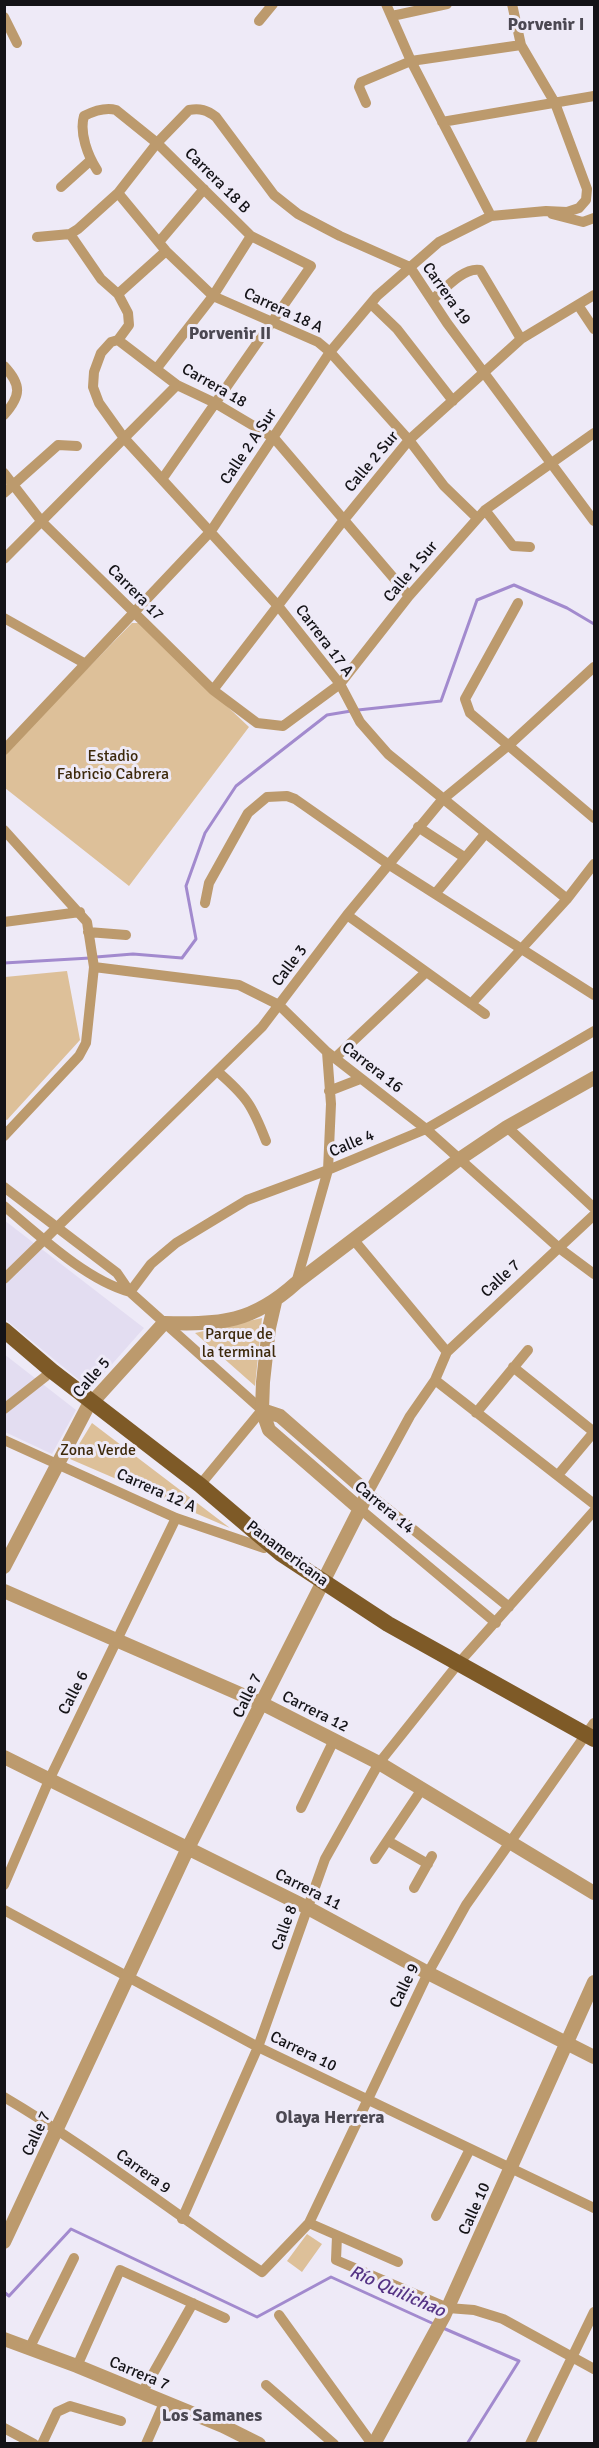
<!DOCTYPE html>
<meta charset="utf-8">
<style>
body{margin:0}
#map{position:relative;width:599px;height:2448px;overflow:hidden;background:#eeeaf7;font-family:Signika,sans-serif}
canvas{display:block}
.frame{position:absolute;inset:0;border:6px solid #141317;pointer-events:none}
</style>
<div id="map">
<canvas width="599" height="2448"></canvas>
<div class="frame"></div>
</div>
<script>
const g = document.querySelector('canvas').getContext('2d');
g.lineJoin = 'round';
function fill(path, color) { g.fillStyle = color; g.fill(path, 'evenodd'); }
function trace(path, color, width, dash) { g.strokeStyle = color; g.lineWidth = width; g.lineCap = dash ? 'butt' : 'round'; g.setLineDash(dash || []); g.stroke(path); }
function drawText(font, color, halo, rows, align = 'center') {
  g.font = font + ' Signika,sans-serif'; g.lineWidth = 6; g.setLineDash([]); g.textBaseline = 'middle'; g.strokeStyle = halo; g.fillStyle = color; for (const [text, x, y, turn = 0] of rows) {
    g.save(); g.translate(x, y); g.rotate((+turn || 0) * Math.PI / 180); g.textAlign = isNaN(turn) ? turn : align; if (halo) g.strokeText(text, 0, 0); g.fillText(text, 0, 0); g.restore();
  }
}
const built = new Path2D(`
 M4 1220 144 1328 90 1389 5 1319Z
 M4 1354 76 1410 52 1454 5 1432Z`);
const green = new Path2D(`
 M132 623H139L249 727 129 886 5 788 4 754Z
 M67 971 80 1040 7 1120 4 1119 5 977Z
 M262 1318 255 1386 195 1333Z
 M92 1423 230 1528 70 1459Z
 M307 2234 322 2244 302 2272 287 2261Z`);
const stream = new Path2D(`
 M358 710 441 701 477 600 514 585 567 608 594 624
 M96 957 133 954 182 958 196 939 186 886 205 833 236 786 327 715 351 711
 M4 963 90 958
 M4 2292 9 2296 71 2229 257 2317 331 2277 434 2324
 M443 2328 519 2361 467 2444`);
const minor = new Path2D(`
 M386 4 411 61 491 216
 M392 16 447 4
 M4 17 17 43
 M259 21 273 4
 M366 103 359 87 361 82 411 61 521 45
 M442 122 594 96
 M97 170C88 156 79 133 84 116 94 111 105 107 116 110L157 143 251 236 311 266 163 478
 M61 187 91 160
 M118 193 166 251 213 296 318 342 330 352 409 440 444 486 477 518
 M552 214 583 222 594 218
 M70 234 101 279 118 294 128 313 129 325 118 340 111 342 101 353 94 372 93 387 99 403 124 438 279 607 340 684 360 722 388 754 567 899
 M37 237 70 234 78 229 118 193 157 143 189 110C200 108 207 110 216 117L274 195 298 214 340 236 410 267 447 323 594 521
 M159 242 204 189
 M118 294 166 251
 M432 300C444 290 463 267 480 270L521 339
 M371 304 397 329 453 401
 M578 305 594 329
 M118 340 177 385 215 403 274 438 409 596
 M4 366C22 385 21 396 4 415
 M157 368 213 296 251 236
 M4 473 42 522 213 690 257 723 283 726 340 684 409 596 485 510 594 433
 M4 493 58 445 77 446
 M485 510 513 546 530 547
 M4 559 177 385
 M518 603 465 699 470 713 594 818
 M4 618 84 663
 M213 690 343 521 409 440 521 339 594 295
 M4 750 211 531 330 352 377 296 439 242 491 216 546 211 567 212 579 208 586 200 587 189 555 103 521 45 512 4
 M418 827 464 857
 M4 830 87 922 94 967 86 1043 79 1056 4 1136
 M435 894 485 834
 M205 903 209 883 248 813 267 797 287 796 295 799 388 864 594 995
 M347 915 485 1014
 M4 922 80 912
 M88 932 126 935
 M94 967 239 985 279 1005 327 1052 426 1129 559 1248 594 1274
 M471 1004 567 899 594 864
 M335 1058 425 973
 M217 1071C247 1097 252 1105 266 1141
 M329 1091 360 1079
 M507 1127 594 1208
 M4 1187 117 1273 130 1292 262 1410 200 1485
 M4 1206C40 1236 86 1280 130 1292
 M353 1239 447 1352
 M4 1279 262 1027 347 915 442 800 509 745 594 667
 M296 1283 328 1170 331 1104 327 1052
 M130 1292 151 1264 176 1243 247 1200 328 1170 426 1129 594 1031
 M513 1367 594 1432
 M435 1380 594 1504
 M4 1409 46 1376
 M476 1413 528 1350
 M4 1440 176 1518 264 1548
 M558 1475 594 1432
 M360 1509 496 1623
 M509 1607 368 1493 410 1416 435 1380 447 1352 594 1215
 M457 1665 594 1511
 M301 1808 334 1740
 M388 1841 428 1864
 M375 1859 422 1789
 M4 1885 50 1778 176 1518
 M414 1888 432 1856
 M4 1910 258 2047 594 2208
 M4 2097C94 2150 175 2215 262 2272L309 2223 428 1973 466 1905 594 1723
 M436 2216 470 2149
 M182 2219 258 2047 325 1859 379 1763 454 1669
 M309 2223 398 2262
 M337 2236 336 2260 448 2308 474 2310 503 2319 594 2369
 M279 2315 372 2444
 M30 2347 74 2258
 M77 2366 120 2270 225 2318
 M266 2385 334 2444
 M142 2393 193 2303
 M4 2428 34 2444
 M42 2444 57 2412 70 2406 121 2421
 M146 2444 164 2403
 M530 2444 594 2312`);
const tertiary = new Path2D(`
 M275 1302 269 1328 263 1382 262 1410 269 1430 360 1509
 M4 1567 87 1408 164 1323C221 1325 253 1322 296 1283L458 1160 507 1127 594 1078
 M4 1591 263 1704 379 1763 594 1893
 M4 1757 308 1908 428 1973 594 2057
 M4 2242 188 1848 368 1493 280 1416 262 1410
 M4 2339 77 2366 223 2426 259 2444
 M374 2444 444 2316 594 1982`);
const primary = new Path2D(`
 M4 1330 52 1371 200 1485 280 1553 388 1624 594 1739`);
const streetNames = [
 ["Carrera 18 B",217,181,45],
 ["Carrera 19",446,294,55],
 ["Carrera 18 A",283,311,25],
 ["Carrera 18",214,386,30],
 ["Calle 2 A Sur",249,447,-56],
 ["Calle 2 Sur",372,462,-50],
 ["Calle 1 Sur",411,572,-50],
 ["Carrera 17",135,593,45],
 ["Carrera 17 A",324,641,53],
 ["Calle 3",290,966,-53],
 ["Carrera 16",372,1068,38],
 ["Calle 4",352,1144,-23],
 ["Calle 7",501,1279,-43],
 ["Calle 5",92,1378,-49],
 ["Carrera 12 A",156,1491,24],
 ["Carrera 14",384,1508,40],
 ["Panamericana",287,1554,37],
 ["Calle 6",74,1693,-63],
 ["Calle 7",248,1696,-64],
 ["Carrera 12",315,1712,27],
 ["Carrera 11",308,1890,27],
 ["Calle 8",285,1928,-70],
 ["Calle 9",405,1986,-64],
 ["Carrera 10",303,2052,26],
 ["Calle 7",37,2134,-65],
 ["Carrera 9",143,2172,36],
 ["Calle 10",475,2209,-66],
 ["Carrera 7",139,2374,23]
];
const parkNames = [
 ["Estadio",113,757],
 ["Fabricio Cabrera",113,775],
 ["Parque de",239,1335],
 ["la terminal",239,1353],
 ["Zona Verde",98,1451]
];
const neighbourhoodNames = [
 ["Porvenir I",546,25],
 ["Porvenir II",230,334],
 ["Olaya Herrera",330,2118],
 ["Los Samanes",212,2416]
];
const waterNames = [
 ["Río Quilichao",397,2292,24]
];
fill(built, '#e3ddf1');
fill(green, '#ddc099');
trace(stream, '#a28ace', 3);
trace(minor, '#bc9a6d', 10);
trace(tertiary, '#bc9a6d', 14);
trace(primary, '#7e5a27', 16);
drawText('16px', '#141317', '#eeeaf7', streetNames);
drawText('16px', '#3d290b', '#eeeaf7', parkNames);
drawText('bold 18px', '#4b4852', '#eeeaf7', neighbourhoodNames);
drawText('italic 18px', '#553385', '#eeeaf7', waterNames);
</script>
